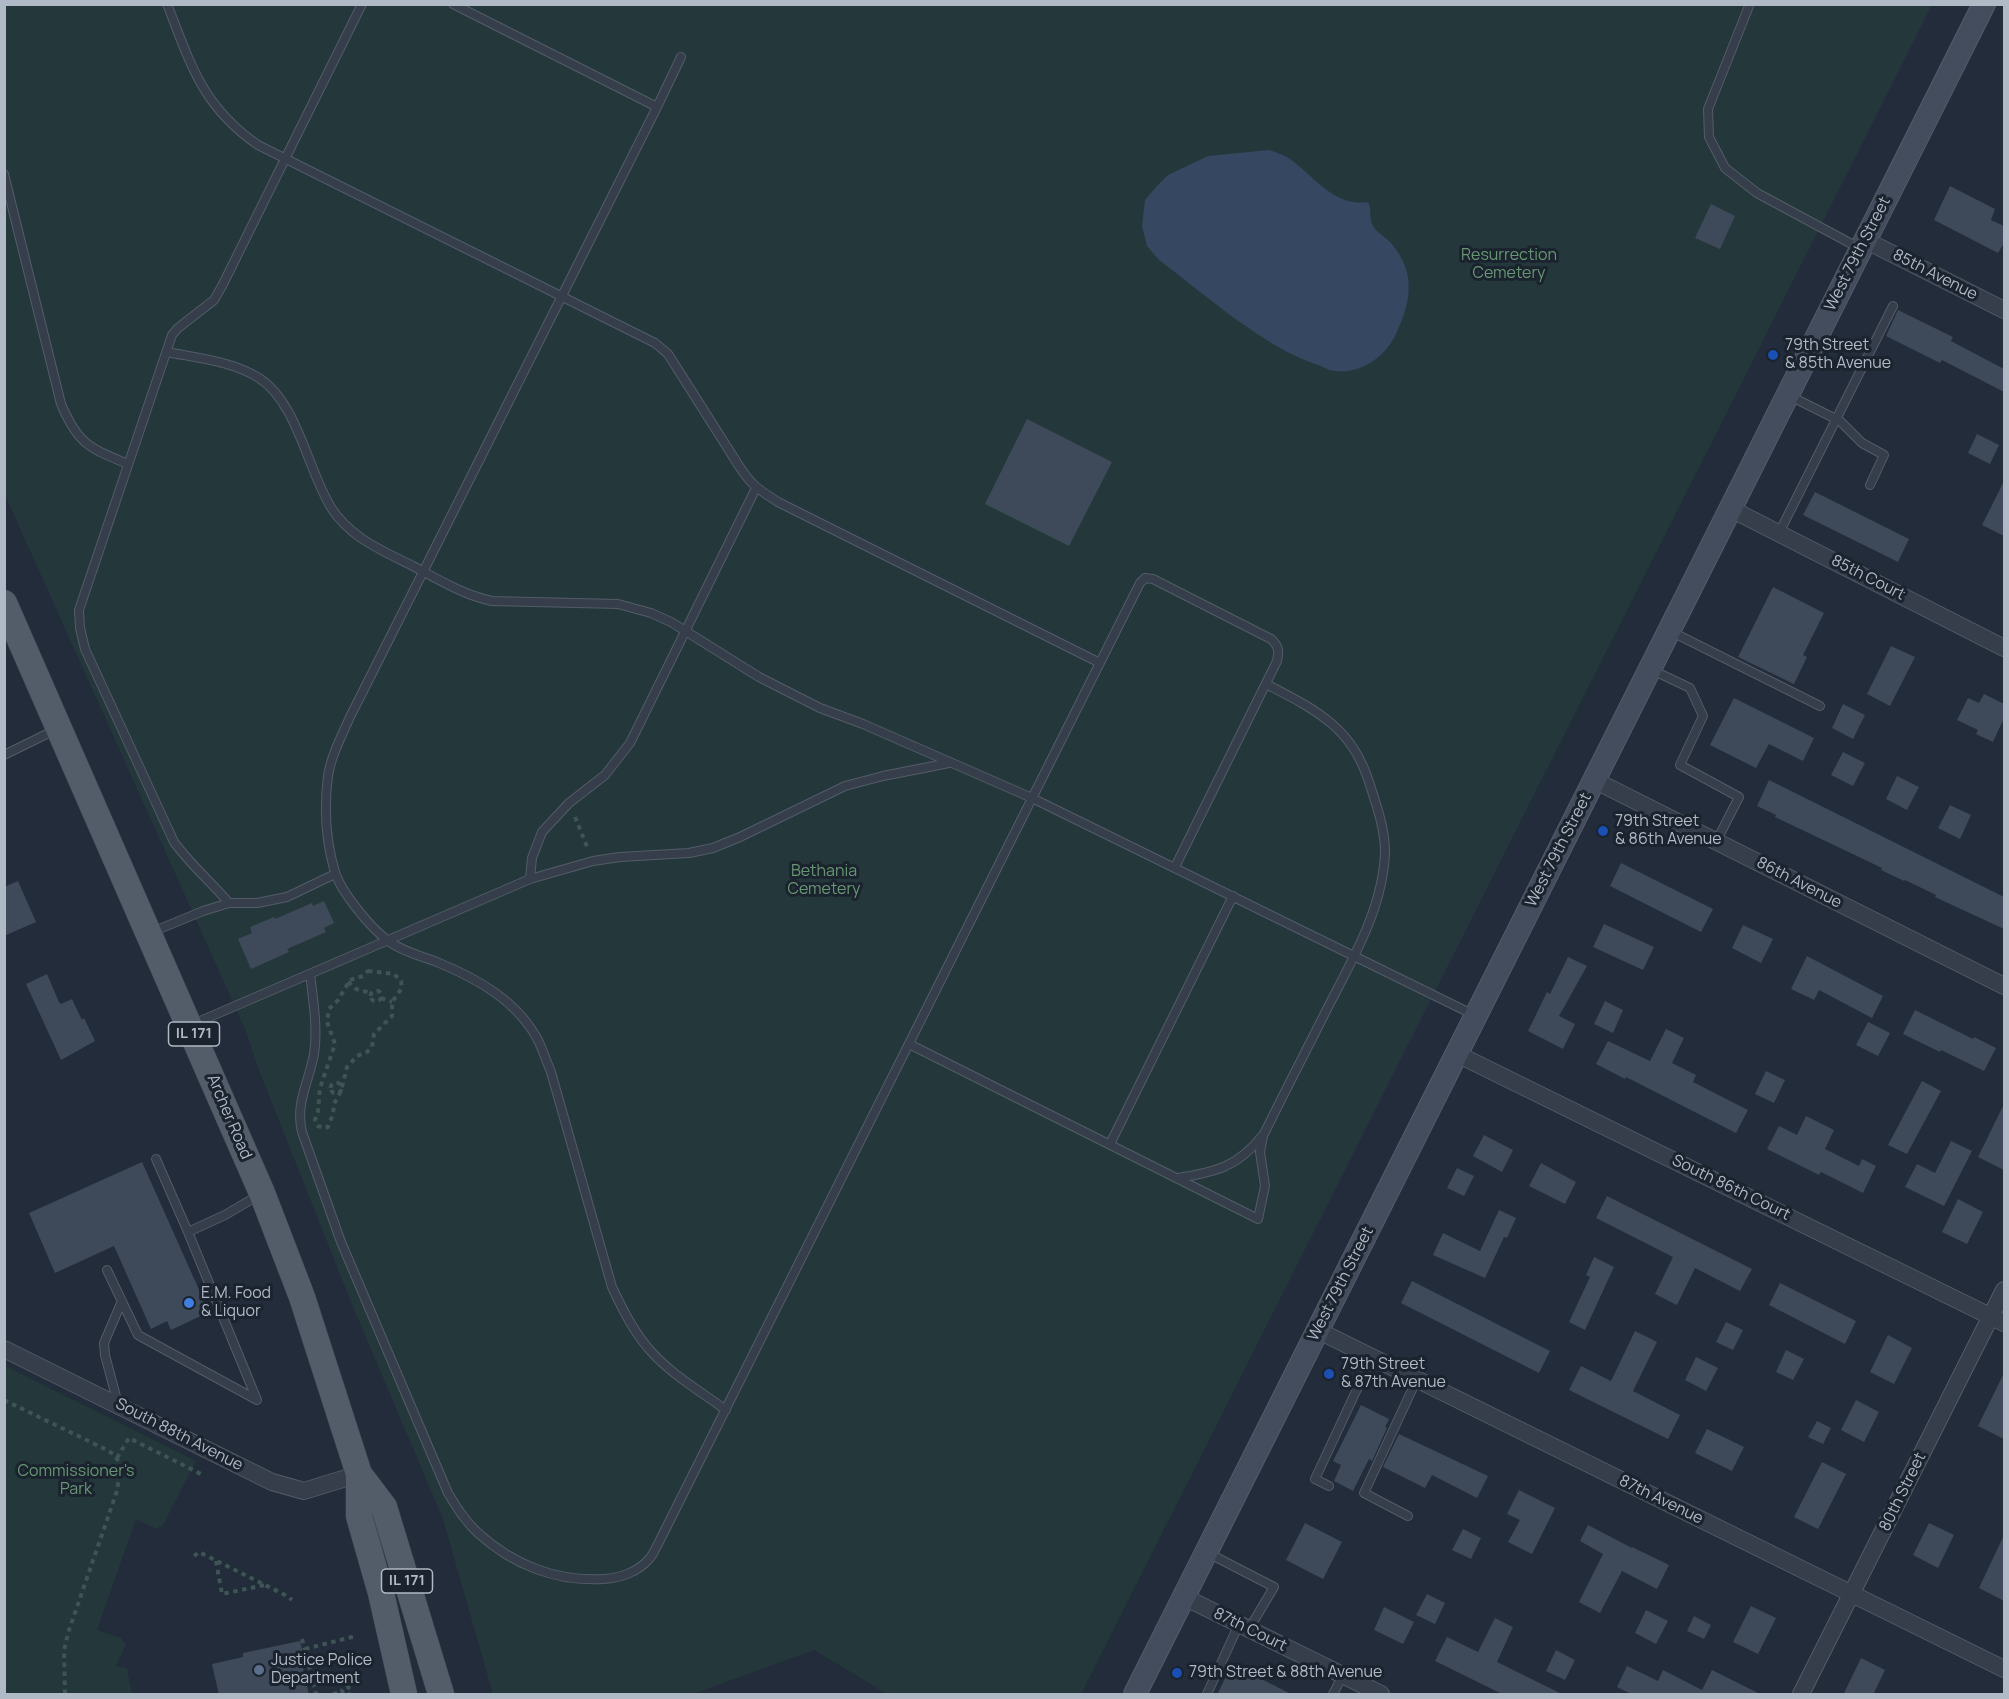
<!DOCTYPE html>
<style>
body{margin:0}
#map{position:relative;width:2009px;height:1699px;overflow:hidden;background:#222c3a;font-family:Manrope,sans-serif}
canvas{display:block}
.frame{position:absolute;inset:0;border:6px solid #b0b9c6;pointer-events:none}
</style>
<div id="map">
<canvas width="2009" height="1699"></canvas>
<div class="frame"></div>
</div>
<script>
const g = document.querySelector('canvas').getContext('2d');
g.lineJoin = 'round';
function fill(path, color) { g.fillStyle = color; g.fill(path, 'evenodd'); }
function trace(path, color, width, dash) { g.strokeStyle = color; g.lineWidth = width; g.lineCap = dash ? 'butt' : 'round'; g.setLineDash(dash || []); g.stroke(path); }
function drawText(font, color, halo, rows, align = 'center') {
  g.font = font + ' Manrope,sans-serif'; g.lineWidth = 6; g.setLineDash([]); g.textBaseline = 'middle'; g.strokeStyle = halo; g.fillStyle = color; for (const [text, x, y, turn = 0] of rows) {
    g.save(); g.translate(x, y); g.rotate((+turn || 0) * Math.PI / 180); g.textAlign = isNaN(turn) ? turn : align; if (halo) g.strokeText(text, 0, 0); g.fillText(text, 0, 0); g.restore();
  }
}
const green = new Path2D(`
 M4 5H1932L1081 1694H887L814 1650 693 1694H493L443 1519 351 1302 258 1068 246 1031 5 495Z
 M5 1366 196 1461 163 1525 156 1529 136 1519 97 1630 121 1638 126 1644 116 1666 127 1668 132 1694H5Z`);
const water = new Path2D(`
 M1269 150C1275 152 1281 154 1287 157 1313 174 1332 207 1368 202 1372 209 1369 216 1372 224 1375 232 1386 237 1391 243 1417 273 1411 303 1395 336 1384 358 1360 374 1335 371 1330 371 1323 367 1318 365 1263 347 1206 295 1159 260L1147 246 1142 226 1145 200 1156 187 1168 175 1208 156Z`);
const building = new Path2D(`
 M1950 186 1995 209 1991 220 2004 226V243L1998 253 1934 220Z
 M1711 204 1735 216 1720 249 1695 238Z
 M1898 310 1953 337 1951 341 2004 369V392L1942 360 1940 363 1886 336Z
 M1027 419 1112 462 1069 546 985 504Z
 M1977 434 1999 445 1990 464 1968 453Z
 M2004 481V536L1982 525Z
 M1815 492 1909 539 1898 562 1803 515Z
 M1773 587 1824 613 1803 655 1807 657 1794 684 1738 657Z
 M1891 646 1915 657 1890 706 1867 694Z
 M1984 694 2004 704V718L1993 742 1976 734 1978 730 1957 720 1968 698 1979 703Z
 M1734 698 1814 738 1803 761 1769 744 1756 768 1710 745Z
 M1843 704 1865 715 1853 739 1832 728Z
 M1843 752 1865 763 1853 786 1831 775Z
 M1897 776 1919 787 1907 810 1886 799Z
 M1769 780 2004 897V929L1935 897 1936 895 1905 880 1904 881 1881 870 1882 868 1775 817 1776 815 1757 806Z
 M1950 805 1971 815 1960 839 1938 828Z
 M1621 863 1713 909 1701 932 1610 886Z
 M18 881 36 922 4 936V887Z
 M324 901 334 923 324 928 326 932 287 949 289 952 251 969 238 939 252 933 250 927 274 917 275 919 312 903 313 906Z
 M1604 924 1654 947 1643 970 1593 947Z
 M1743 925 1773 939 1761 963 1732 948Z
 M1807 956 1883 996 1872 1018 1819 990 1814 1000 1791 989Z
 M1568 957 1587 966 1559 1016 1575 1024 1563 1049 1528 1031 1547 992 1550 994Z
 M47 974 59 1002 61 1004 72 999 82 1020 84 1018 95 1041 61 1060 26 984Z
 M1605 1001 1623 1010 1613 1033 1594 1024Z
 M1915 1010 1973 1039 1974 1037 1996 1048 1984 1071 1941 1050 1940 1052 1903 1034Z
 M1868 1022 1890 1033 1878 1056 1856 1045Z
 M1666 1029 1684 1038 1672 1063 1696 1075 1693 1082 1748 1110 1736 1133 1626 1077 1625 1079 1596 1064 1608 1041 1650 1061Z
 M1766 1071 1785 1080 1774 1103 1755 1094Z
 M1922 1081 1941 1091 1907 1154 1888 1145Z
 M2004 1104V1170L1978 1157Z
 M1806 1116 1834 1130 1825 1149 1859 1166 1862 1159 1876 1166 1863 1193 1821 1172 1819 1175 1767 1149 1779 1126 1797 1135Z
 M1484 1135 1513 1150 1502 1172 1473 1156Z
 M1951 1141 1972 1151 1944 1206 1905 1187 1917 1164 1935 1173Z
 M142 1162 209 1312 171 1330 167 1321 151 1329 114 1246 55 1273 29 1213Z
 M1541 1163 1576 1182 1565 1204 1529 1186Z
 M1457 1168 1474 1176 1464 1196 1447 1188Z
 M1607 1196 1752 1269 1740 1291 1695 1268 1677 1305 1655 1294 1673 1257 1596 1218Z
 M1958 1199 1983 1212 1967 1244 1942 1232Z
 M1499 1210 1516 1218 1507 1238 1504 1237 1485 1278 1433 1255 1443 1233 1480 1251Z
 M1594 1257 1614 1267 1585 1330 1569 1322 1590 1277 1586 1275Z
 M1412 1281 1550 1351 1539 1373 1401 1303Z
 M1780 1283 1856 1321 1845 1344 1769 1305Z
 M1726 1322 1743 1330 1733 1350 1716 1342Z
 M1635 1331 1657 1342 1633 1391 1680 1415 1668 1439 1569 1390 1581 1366 1611 1381Z
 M1888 1335 1912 1348 1894 1384 1870 1372Z
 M1786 1350 1804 1359 1793 1380 1776 1372Z
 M1696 1357 1718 1368 1706 1391 1685 1380Z
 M2004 1373V1439L1978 1426Z
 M1856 1400 1879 1412 1864 1442 1841 1430Z
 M1361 1405 1389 1419 1385 1427 1387 1428 1372 1461 1369 1459 1353 1491 1334 1481 1341 1465 1333 1461Z
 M1817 1421 1831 1428 1823 1444 1808 1437Z
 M1707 1429 1744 1447 1732 1471 1695 1453Z
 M1399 1434 1488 1476 1477 1498 1432 1475 1425 1488 1383 1467Z
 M1822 1462 1846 1474 1818 1529 1794 1517Z
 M1519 1490 1555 1508 1532 1554 1508 1542 1520 1520 1507 1514Z
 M1305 1523 1342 1542 1323 1579 1286 1560Z
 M1929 1523 1954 1535 1938 1568 1913 1555Z
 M1588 1525 1632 1548V1547L1669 1565 1657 1589 1622 1571 1600 1613 1579 1602 1603 1554 1580 1541Z
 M1463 1529 1481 1538 1471 1559 1452 1550Z
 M2004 1535V1601L1979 1588Z
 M1427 1594 1445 1603 1435 1624 1416 1615Z
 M1751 1606 1776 1618 1758 1654 1733 1642Z
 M1384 1607 1414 1622 1403 1644 1374 1630Z
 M1646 1610 1668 1621 1656 1644 1635 1633Z
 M1694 1616 1711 1625 1704 1639 1687 1631Z
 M1495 1618 1513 1627 1497 1662 1564 1695H1504L1435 1661 1447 1637 1478 1652Z
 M300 1641 305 1662 302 1663 309 1695H219L212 1664 243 1657V1653Z
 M1556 1650 1575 1660 1565 1680 1546 1671Z
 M1861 1658 1885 1670 1873 1695H1843Z
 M1232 1664 1293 1695H1217Z
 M1627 1666 1658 1681 1663 1670 1702 1690 1712 1670 1762 1695H1633L1617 1687Z`);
const path = new Path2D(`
 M575 817 588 849
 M368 971 394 974 401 981 402 988 392 1002V1016L374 1034 372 1047 367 1052 357 1056 347 1067 341 1091 334 1104 333 1114 328 1127 325 1128 318 1126 315 1120 318 1111 320 1088 335 1044 327 1022 329 1009 338 1000 350 980 363 976Z
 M348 982 356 989 371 993
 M370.5 996a5.5 5.5 0 1 1 11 0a5.5 5.5 0 1 1-11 0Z
 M381 998 392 1002
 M330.5 1088a5.5 5.5 0 1 1 11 0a5.5 5.5 0 1 1-11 0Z
 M4 1400 105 1449 113 1454 121 1464 117 1491 69 1630 64 1650 65 1694
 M117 1458 129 1438 201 1474
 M194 1556 199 1552 287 1596 292 1600
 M216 1561 222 1594 265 1585
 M302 1639 316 1694
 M305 1649 356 1636
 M333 1694 342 1692
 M343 1694 342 1690 347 1687 351 1689 350 1694`);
const service = new Path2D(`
 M167 4C191 65 202 106 258 145L655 343 668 354 739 466C752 486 758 489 778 502L1100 663
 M453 4 657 107
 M1749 6 1708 109 1709 137 1725 168 1757 193 1861 249
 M681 57 657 107 350 717C342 735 331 756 328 776 324 807 326 842 335 872 341 892 370 927 387 940 401 951 421 956 437 962 478 979 518 1001 539 1042 543 1052 547 1062 551 1072L612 1287C622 1308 632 1329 648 1348 669 1373 700 1391 726 1410
 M4 174 61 404C78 444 89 448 128 464
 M167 352C197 358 232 361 259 378 298 403 308 472 332 509 339 520 350 530 361 538 377 549 395 557 413 566 439 580 464 595 492 601L618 604 651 613 671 622 759 677 820 708 863 724 1032 798 1474 1015
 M1788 395 1840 421 1862 443 1884 455 1870 485
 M1779 533 1893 306
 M1670 631 1820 706
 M1650 669 1690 688 1703 716 1680 765 1739 797 1716 842
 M4 755 57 729
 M530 879 532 858 542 832 569 803 605 775 630 743 756 488
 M229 903C211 882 190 864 174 842L85 649 80 628 79 610 172 335 178 328 214 300 222 286 362 4
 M152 932 203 911 229 903H257L287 897 335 874
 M310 974C313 998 318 1030 314 1054 309 1082 295 1103 302 1132L341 1242 448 1493C457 1508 465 1521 478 1533 513 1565 557 1582 604 1579 620 1578 638 1572 649 1559 653 1555 655 1549 658 1544L1140 583 1145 578 1153 579 1271 639C1279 646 1279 651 1277 661L1175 867
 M191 1025 530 879 593 861 620 857 689 853 713 848 740 837 845 786 883 776 949 763
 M909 1044 1258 1219 1265 1186 1260 1152 1263 1136C1284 1093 1306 1051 1327 1009 1352 960 1383 909 1385 852 1385 829 1377 807 1370 785 1363 762 1351 740 1332 724 1312 707 1289 696 1266 684
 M1110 1144 1233 896
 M156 1159 188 1232 225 1215 259 1195
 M1178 1178C1215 1172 1238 1167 1262 1136
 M107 1270 138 1335 257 1400 188 1232
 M118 1404 105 1355 104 1343 122 1301
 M1329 1486 1315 1479 1372 1357
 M1408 1516 1364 1493 1417 1379
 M1208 1553 1274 1587 1249 1629
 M1207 1694 1239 1624
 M1333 1694 1343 1675`);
const minor = new Path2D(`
 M1865 240 2004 310
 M1731 509 2004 648
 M1594 780 2004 986
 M1457 1054 2004 1323
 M1317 1330 2004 1669
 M4 1349 272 1482 304 1491 359 1474
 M1184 1597 1381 1694
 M1801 1694 2004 1290`);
const secondary = new Path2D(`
 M1135 1694 1984 4`);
const primary = new Path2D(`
 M4 603 262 1193 302 1297 359 1474V1516L381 1593 404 1694
 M359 1474 384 1507 441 1694`);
const markers = [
 [1773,355,6,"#1a4fb4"],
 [1603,831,6,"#1a4fb4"],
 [189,1303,6,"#3f7fe0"],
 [1329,1374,6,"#1a4fb4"],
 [259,1670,6,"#5c6f8a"],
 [1177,1673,6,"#1a4fb4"]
];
const shields = [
 [194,1034,51],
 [407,1581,51]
];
const shieldNames = [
 ["IL 171",194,1034],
 ["IL 171",407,1581]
];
const streetNames = [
 ["West 79th Street",1858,254,-63],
 ["85th Avenue",1935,275,27],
 ["85th Court",1868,578,27],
 ["West 79th Street",1559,850,-63],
 ["86th Avenue",1799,883,27],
 ["Archer Road",229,1117,67],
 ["South 86th Court",1731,1188,26],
 ["West 79th Street",1341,1284,-63],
 ["South 88th Avenue",179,1435,27],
 ["80th Street",1903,1492,-64],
 ["87th Avenue",1661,1500,26],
 ["87th Court",1250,1630,26]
];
const parkNames = [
 ["Resurrection",1509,256],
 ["Cemetery",1509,274],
 ["Bethania",824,872],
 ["Cemetery",824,890],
 ["Commissioner's",76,1472],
 ["Park",76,1490]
];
const poiNames = [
 ["79th Street",1785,346],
 ["& 85th Avenue",1785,364],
 ["79th Street",1615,822],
 ["& 86th Avenue",1615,840],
 ["E.M. Food",201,1294],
 ["& Liquor",201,1312],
 ["79th Street",1341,1365],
 ["& 87th Avenue",1341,1383],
 ["Justice Police",271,1661],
 ["Department",271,1679],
 ["79th Street & 88th Avenue",1189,1673]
];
fill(green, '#24383b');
fill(water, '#354761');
fill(building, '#3e4a59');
trace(service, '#535c68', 10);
trace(minor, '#535c68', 18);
trace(secondary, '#535c68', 24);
trace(primary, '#3f4753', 27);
trace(path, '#3e5455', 4, [4.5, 4.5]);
trace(service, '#353e4a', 8);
trace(minor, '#353e4a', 16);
trace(secondary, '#434d5d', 22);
trace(primary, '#535d6a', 26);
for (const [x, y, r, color] of markers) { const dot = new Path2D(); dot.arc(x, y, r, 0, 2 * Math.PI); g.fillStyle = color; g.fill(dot); trace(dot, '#1b232f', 2); }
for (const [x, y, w] of shields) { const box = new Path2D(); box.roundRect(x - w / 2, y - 12, w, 24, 4.5); g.fillStyle = '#1b232f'; g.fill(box); trace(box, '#b0b9c6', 1.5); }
drawText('bold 15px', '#b0b9c6', null, shieldNames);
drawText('16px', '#b0b9c6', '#1b232f', streetNames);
drawText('16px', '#679772', '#1b232f', parkNames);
drawText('16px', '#b0b9c6', '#1b232f', poiNames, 'left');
</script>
